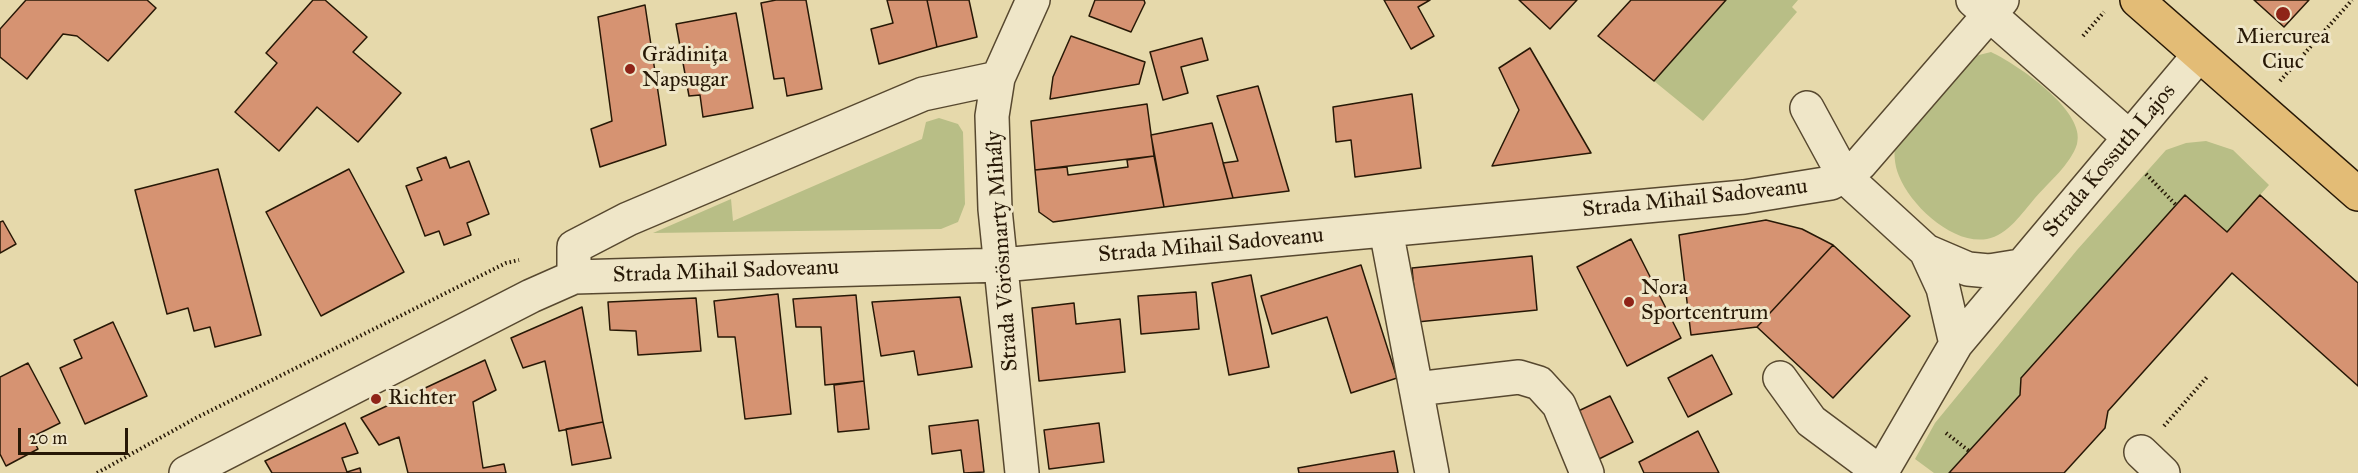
<!DOCTYPE html>
<meta charset="utf-8">
<style>
body{margin:0}
#map{position:relative;width:2358px;height:473px;overflow:hidden;background:#e6d9ab;font-family:"IM FELL Great Primer",serif}
canvas{display:block}
.scale{position:absolute;left:18px;top:428px;width:110px;height:27px;box-sizing:border-box;border:3px solid #271806;border-top:0;padding-left:8px;font-size:18px;line-height:21px;white-space:nowrap;color:#271806;-webkit-text-stroke:4px #efe6c8;paint-order:stroke}
</style>
<div id="map">
<canvas width="2358" height="473"></canvas>
<div class="scale">20 m</div>
</div>
<script>
const g = document.querySelector('canvas').getContext('2d');
g.lineJoin = 'round';
function fill(path, color) { g.fillStyle = color; g.fill(path, 'evenodd'); }
function trace(path, color, width, dash) { g.strokeStyle = color; g.lineWidth = width; g.lineCap = dash ? 'butt' : 'round'; g.setLineDash(dash || []); g.stroke(path); }
function drawText(font, color, halo, rows, align = 'center') {
  g.font = font + ' "IM FELL Great Primer",serif'; g.lineWidth = 6; g.setLineDash([]); g.textBaseline = 'middle'; g.strokeStyle = halo; g.fillStyle = color; for (const [text, x, y, turn = 0] of rows) {
    g.save(); g.translate(x, y); g.rotate((+turn || 0) * Math.PI / 180); g.textAlign = isNaN(turn) ? turn : align; if (halo) g.strokeText(text, 0, 0); g.fillText(text, 0, 0); g.restore();
  }
}
const green = new Path2D(`
 M1726 0H1798L1792 7 1797 12 1703 121 1654 81Z
 M1991 52C2015 63 2087 111 2077 144 2071 164 2048 183 2035 198 2022 213 2008 235 1987 239 1953 245 1911 206 1899 176 1894 164 1894 153 1895 140L1975 56Z
 M939 118 958 124 963 132 965 204 958 222 941 229 653 233 731 199 733 221 922 139 926 122Z
 M2206 141 2233 150 2269 185 2227 232 2185 195 2021 378 2020 395 1949 473H1934L1915 459 1935 423 2077 250 2166 150 2186 143Z`);
const building = new Path2D(`
 M26 0H147L156 8 108 61 77 36 63 34 27 79 0 57V29Z
 M313 0H325L367 37 353 52 401 93 358 142 317 107 279 151 235 112 277 63 266 53Z
 M776 0H806L822 89 787 96 784 78 774 79 761 3Z
 M887 0H927L937 47 879 64 871 29 893 23Z
 M927 0H969L977 37 937 47Z
 M1095 0H1144L1145 3 1131 32 1089 16Z
 M1384 0H1430L1418 7 1434 36 1411 49Z
 M1519 0H1577L1550 29Z
 M1631 0H1726L1654 81 1598 36Z
 M2254 0H2309L2284 27Z
 M645 5 666 145 600 167 591 129 612 121 598 17Z
 M736 13 753 108 703 117 700 95 689 96 676 24Z
 M1071 36 1145 62 1139 84 1050 99 1053 77Z
 M1202 38 1208 60 1181 67 1188 93 1163 100 1150 52Z
 M1530 48 1591 153 1492 166 1519 110 1499 68Z
 M1258 86 1289 191 1233 198 1223 163 1238 161 1217 96Z
 M1412 94 1421 168 1355 177 1351 140 1336 142 1333 107Z
 M1147 104 1154 156 1035 170 1031 121Z
 M1212 123 1233 198 1164 207 1151 135Z
 M1154 156 1164 207 1053 222 1039 212 1035 170 1067 167 1068 175 1128 167 1127 160Z
 M446 157 450 168 469 161 489 214 467 223 471 235 444 245 439 231 425 236 406 186 422 180 417 168Z
 M218 169 261 335 215 347 210 327 194 331 188 308 167 314 135 190Z
 M349 169 404 272 321 316 266 212Z
 M2185 195 2227 232 2260 195 2358 283V386L2232 273 2108 411 2105 428 2064 473H1949L2020 395 2021 378Z
 M1766 220 1802 229 1833 245 1757 327 1691 335 1679 235Z
 M3 221 16 244 0 253V222Z
 M1631 239 1681 338 1627 366 1577 267Z
 M1833 245 1910 316 1833 398 1757 327Z
 M1532 256 1537 310 1417 322 1412 268Z
 M1361 265 1397 378 1351 393 1327 317 1272 334 1261 296Z
 M1251 275 1269 367 1229 375 1212 283Z
 M1196 292 1199 329 1141 334 1138 296Z
 M778 294 791 414 745 419 735 337H718L714 301Z
 M856 295 864 381 825 385 821 327H796L793 299Z
 M960 297 972 367 918 375 914 351 881 356 872 302Z
 M696 298 701 351 638 355 636 331 610 330 608 302Z
 M1074 303 1076 324 1120 319 1125 372 1039 381 1032 308Z
 M582 307 603 422 559 431 545 361 523 368 511 338Z
 M113 322 147 396 85 424 60 368 82 358 74 340Z
 M1712 355 1732 394 1688 417 1668 378Z
 M485 360 496 390 473 402 483 468 504 464 506 473H408L399 437 379 445 361 418Z
 M28 363 60 423 32 437 38 449 6 466 0 454V377Z
 M864 381 869 429 838 432 834 385Z
 M1610 396 1633 442 1595 461 1572 414Z
 M978 420 984 472 964 473 961 450 932 454 929 426Z
 M603 422 611 458 572 465 566 429Z
 M345 423 358 453 342 458 347 472 360 468 361 473H272L265 461Z
 M1099 423 1104 462 1049 469 1044 430Z
 M1698 431 1719 473H1644L1639 462Z
 M1394 451 1398 473H1299L1298 468Z`);
const path = new Path2D(`
 M2083 36 2104 12
 M2280 81 2352 0
 M2146 174 2176 205
 M2164 426 2207 377
 M1946 433 1969 451
 M97 473 196 418 506 263 519 260`);
const minor = new Path2D(`
 M1973 0 2129 137
 M1807 108 1844 176 1926 251 1968 269 1989 271 2020 266
 M1386 230 1432 473
 M1926 251 1943 288 1956 344
 M574 277V247L628 219 923 94 998 78
 M1780 378 1811 421 1881 473
 M1416 389 1519 377 1539 383 1559 405 1587 473
 M2141 452 2163 473
 M186 473 531 296 574 277 1002 265 1744 197 1831 183 1860 164 2002 0
 M1022 473 995 209 992 116 998 78 1033 0
 M1881 473 1956 344 2199 55`);
const major = new Path2D(`
 M2137 0 2358 194`);
const markers = [
 [2283,14,8,"#8f2418"],
 [630,69,6,"#8f2418"],
 [1629,302,6,"#8f2418"],
 [376,399,6,"#8f2418"]
];
const poiNames = [
 ["Miercurea",2283,38,"center"],
 ["Ciuc",2283,63,"center"],
 ["Grădinița",642,56],
 ["Napsugar",642,81],
 ["Nora",1641,289],
 ["Sportcentrum",1641,314],
 ["Richter",388,399]
];
const streetNames = [
 ["Strada Kossuth Lajos",2110,161,-50],
 ["Strada Mihail Sadoveanu",1695,199,-6],
 ["Strada Mihail Sadoveanu",1211,246,-5],
 ["Strada Vörösmarty Mihály",1003,251,-94],
 ["Strada Mihail Sadoveanu",726,272,-2]
];
fill(green, '#b8be86');
fill(building, '#d69372');
trace(building, '#271806', 1.5);
trace(minor, '#57482f', 36);
trace(major, '#271806', 36);
trace(path, '#271806', 4, [1.5, 3]);
trace(minor, '#efe6c8', 33);
trace(major, '#e3bc76', 33);
for (const [x, y, r, color] of markers) { const dot = new Path2D(); dot.arc(x, y, r, 0, 2 * Math.PI); g.fillStyle = color; g.fill(dot); trace(dot, '#efe6c8', 2); }
drawText('22px', '#271806', '#efe6c8', poiNames, 'left');
drawText('22px', '#271806', '#efe6c8', streetNames);
</script>
